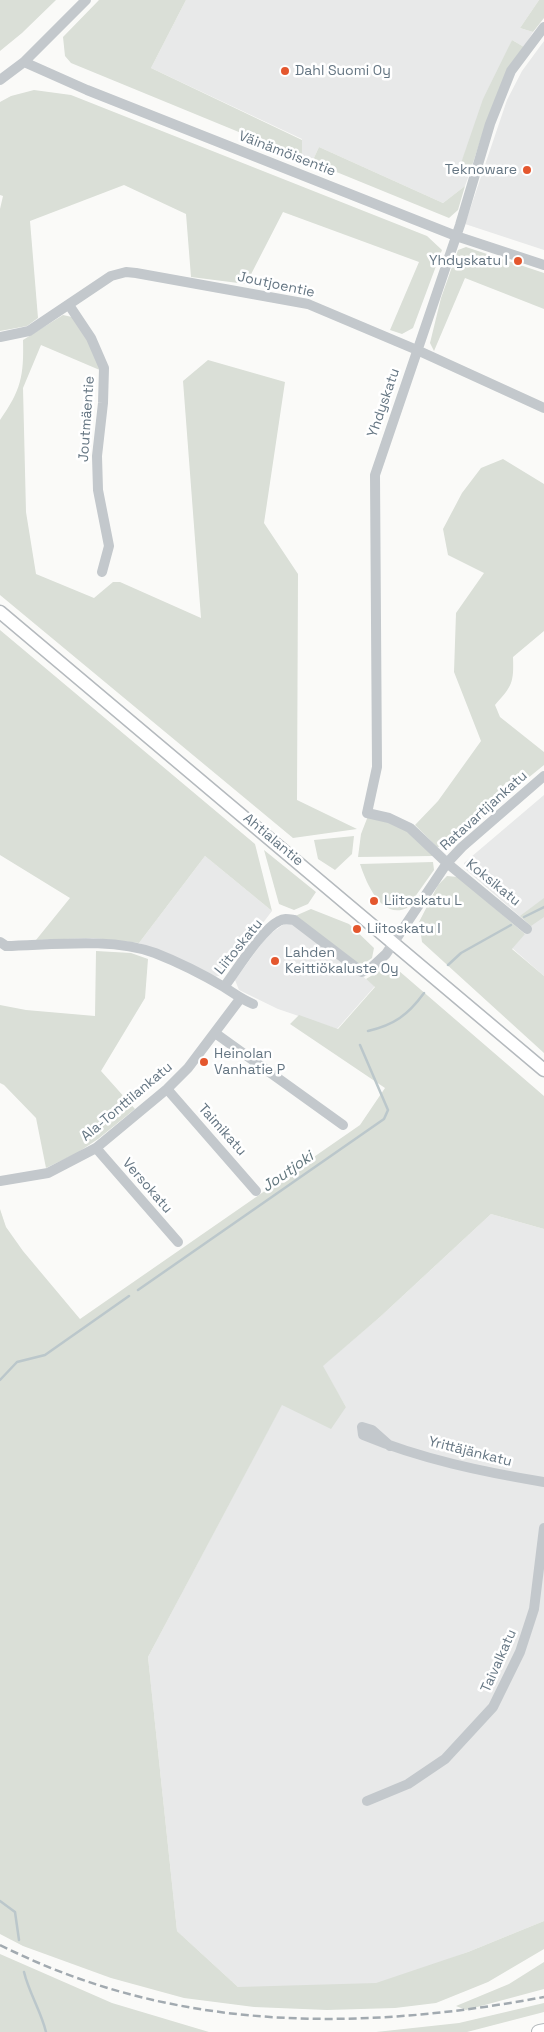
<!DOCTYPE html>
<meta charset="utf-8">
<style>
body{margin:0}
canvas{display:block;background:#fafaf8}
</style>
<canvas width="544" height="2032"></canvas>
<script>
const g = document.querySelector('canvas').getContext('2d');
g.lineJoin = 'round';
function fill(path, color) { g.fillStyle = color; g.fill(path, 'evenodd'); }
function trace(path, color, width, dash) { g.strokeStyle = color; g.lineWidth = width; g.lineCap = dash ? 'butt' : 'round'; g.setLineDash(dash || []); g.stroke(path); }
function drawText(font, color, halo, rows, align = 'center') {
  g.font = font + ' "Space Grotesk",sans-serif'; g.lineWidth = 5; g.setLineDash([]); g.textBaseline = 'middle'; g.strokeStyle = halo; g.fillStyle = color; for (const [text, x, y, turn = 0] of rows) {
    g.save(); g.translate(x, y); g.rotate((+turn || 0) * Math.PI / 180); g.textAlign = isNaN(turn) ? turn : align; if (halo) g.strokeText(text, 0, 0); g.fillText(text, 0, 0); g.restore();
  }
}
const built = new Path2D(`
 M186 0H539L520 28 533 32 524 47 512 40 461 163 470 172 465 186 443 203 319 147 312 162 302 158V139L151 68Z
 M544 41V250L465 224 507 100 522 71Z
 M544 795V976L512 948 531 926 464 868V863Z
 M205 856 272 911 224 974 215 977 139 943Z
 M287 922 294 923 375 986 337 1029 278 1009 239 990 235 980 267 936Z
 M491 1214 544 1229V1921L468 1952 366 1989 238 1987 177 1931 148 1657 282 1404 346 1407 322 1366 380 1317Z`);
const green = new Path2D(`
 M0 0H56L22 33 0 51Z
 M99 0H186L151 68 302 140V158L71 63 65 56 63 37Z
 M539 0H544V18L533 32 520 28Z
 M512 40 524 47 486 123 470 172 461 163 483 99Z
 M34 90 71 95 427 236 442 250 413 328 402 334 390 330 419 262 283 212 246 284 191 277 186 214 124 185 30 221 38 318 27 326 0 331V209L3 196 0 195V102L11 96Z
 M319 147 443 203 465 186 458 210 449 218 312 162Z
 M466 247 544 273V309L465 278 434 351 430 343 441 298 458 250Z
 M63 315 72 317 89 340 102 371 41 345 23 388 26 512 36 574 94 598 113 582H120L201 618 183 381 208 360 285 382 264 523 298 574 297 800 357 829 293 838 0 595V420C21 390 24 376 23 340Z
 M503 459 544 484V631L513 657C514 683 512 686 495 705L500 717 544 752V765L517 787 506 782 501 790 511 793 452 845 437 847 415 825 438 801 481 741 454 672 456 613 484 573 448 555 443 529 462 493 481 468Z
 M0 630 255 844 272 911 205 856 139 943 93 938 36 940 70 898 0 855Z
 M368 816 389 821 409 831 433 856 358 857 361 834Z
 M354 836 352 854 335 870 318 859 314 840Z
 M264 850 316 892 308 904 294 910 279 904Z
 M433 862 434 870 407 908C381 920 366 882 360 864Z
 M447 876 458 877 525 934 512 949 544 976V1053L422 942 419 922 438 885Z
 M544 898V917L531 926 520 916Z
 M311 909 349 924 374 948 372 958 365 963 355 964 295 916Z
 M96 951 131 953 148 959 145 998 101 1071 135 1109 98 1139 77 1153 46 1168 36 1118 4 1085 0 1083V1005L26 1010 95 1016Z
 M391 964 544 1096V1229L491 1214 380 1317 323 1366 346 1407 331 1429 282 1405 148 1657 177 1931 238 1987 376 1983 468 1952 544 1921V1949L488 1982 436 2003 395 2008 327 2010 254 2007 184 1998 111 1978 23 1946 0 1934V1209L6 1227 23 1251 80 1319 360 1125 385 1088 290 1024 299 1015 338 1029 375 987 366 979Z
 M0 1954 112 2003 209 2032H0Z
 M544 1962V1989L466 2010 456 2006 509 1984Z
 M544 2003V2012L467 2032H376L459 2023Z`);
const stream = new Path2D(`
 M524 917 544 907
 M448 965 461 953 511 925
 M368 1031C394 1025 408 1015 424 993
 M138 1290 384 1119 388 1110 360 1045
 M0 1380 17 1362 45 1355 129 1296
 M0 1901 15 1912 19 1940
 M24 1972C29 1993 41 2011 46 2032`);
const minor = new Path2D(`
 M24 62 87 90 456 236 544 265
 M0 80 24 62 86 0
 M69 305 91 338 104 368 103 403 97 456 98 490 109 546 102 572
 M0 337 29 331 111 276 126 272 136 273 308 304 417 350 544 408
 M527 929 447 863 410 828 389 818 367 813 377 767 375 475 460 225 490 124 511 71 544 27
 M0 942 6 946C52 945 111 937 155 953 178 962 202 974 224 987 235 994 241 999 253 1004
 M224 987C237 970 261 930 279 921 284 918 288 919 294 920L362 972 371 968 386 954 447 863 462 847 544 776
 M215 1033 343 1125
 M167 1089 256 1191
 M96 1148 178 1242
 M0 1181 48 1173 96 1148 167 1089 188 1068 240 999
 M390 1446 372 1430 362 1427 363 1435C421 1459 483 1472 544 1482
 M367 1801 408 1784 445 1759 493 1707 520 1652 534 1609 544 1528`);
const major = new Path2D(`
 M0 612 544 1070`);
const highway = new Path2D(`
 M539 2032 544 2031`);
const rail = new Path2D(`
 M0 1945C173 2032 357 2032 544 1997`);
const markers = [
 [285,71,5,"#e4572e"],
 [527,170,5,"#e4572e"],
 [518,261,5,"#e4572e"],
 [374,901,5,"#e4572e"],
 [357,929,5,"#e4572e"],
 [275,961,5,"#e4572e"],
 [204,1062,5,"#e4572e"]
];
const poiNames = [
 ["Dahl Suomi Oy",295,71],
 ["Teknoware",517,170,"right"],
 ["Yhdyskatu I",508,261,"right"],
 ["Liitoskatu L",384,901],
 ["Liitoskatu I",367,929],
 ["Lahden",285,953],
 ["Keittiökaluste Oy",285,969],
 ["Heinolan",214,1054],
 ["Vanhatie P",214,1070]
];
const streetNames = [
 ["Väinämöisentie",287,154,21],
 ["Joutjoentie",276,285,12],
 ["Yhdyskatu",384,403,-71],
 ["Joutmäentie",87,419,-86],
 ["Ratavartijankatu",484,811,-42],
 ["Ahtialantie",273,840,40],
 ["Koksikatu",493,883,39],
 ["Liitoskatu",239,947,-51],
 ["Ala-Tonttilankatu",127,1102,-40],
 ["Taimikatu",222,1130,48],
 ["Versokatu",147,1186,49],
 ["Yrittäjänkatu",470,1452,14],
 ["Taivalkatu",499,1661,-66]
];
const waterNames = [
 ["Joutjoki",288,1172,-35]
];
fill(built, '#e8e9e9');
fill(green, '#dadfd7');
trace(stream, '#bbc7cb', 2.5);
trace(major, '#b5babe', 15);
trace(highway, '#b4b9bd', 16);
trace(minor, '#c3c8cc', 10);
trace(major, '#fff', 12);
trace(highway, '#fff', 14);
trace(rail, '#a2aab0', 2.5, [8, 4]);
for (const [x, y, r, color] of markers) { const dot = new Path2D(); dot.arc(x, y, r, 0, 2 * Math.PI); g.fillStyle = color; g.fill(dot); trace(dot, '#fff', 2); }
drawText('14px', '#657683', '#fff', poiNames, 'left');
drawText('14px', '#657683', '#fff', streetNames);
drawText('italic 15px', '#60757c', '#fff', waterNames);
</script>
